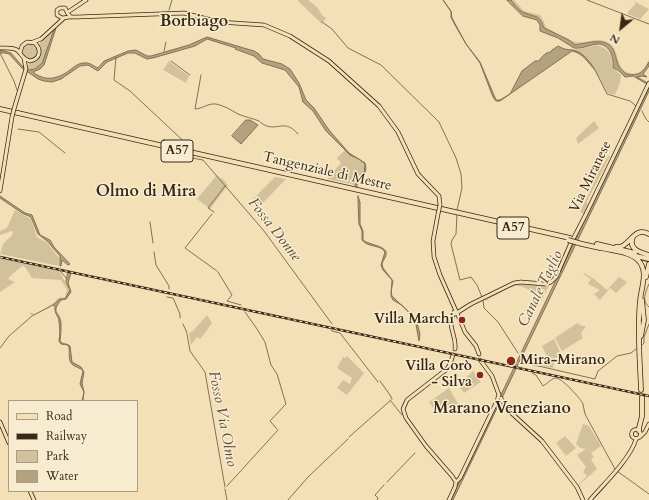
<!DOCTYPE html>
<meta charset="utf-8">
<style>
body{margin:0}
#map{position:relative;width:649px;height:500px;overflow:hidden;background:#f3e0b7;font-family:Cardo,serif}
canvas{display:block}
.legend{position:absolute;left:8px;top:400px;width:130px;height:92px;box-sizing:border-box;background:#f7ebd0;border:1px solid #ab9d85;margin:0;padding:5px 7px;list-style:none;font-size:12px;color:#382815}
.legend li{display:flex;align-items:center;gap:8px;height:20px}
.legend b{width:20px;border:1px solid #ab9d85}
.north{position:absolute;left:601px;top:8px;width:40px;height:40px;-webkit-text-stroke:3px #f7ebd0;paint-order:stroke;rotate:209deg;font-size:11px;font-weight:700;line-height:16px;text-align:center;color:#382815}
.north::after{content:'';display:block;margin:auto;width:14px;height:18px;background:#382815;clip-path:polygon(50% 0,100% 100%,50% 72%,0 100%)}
</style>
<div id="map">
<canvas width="649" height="500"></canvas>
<ul class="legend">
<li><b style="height:5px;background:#f3e0b7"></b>Road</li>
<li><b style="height:5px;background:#382815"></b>Railway</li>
<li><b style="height:11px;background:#d3c19b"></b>Park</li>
<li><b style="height:11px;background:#b3a180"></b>Water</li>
</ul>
<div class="north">N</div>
</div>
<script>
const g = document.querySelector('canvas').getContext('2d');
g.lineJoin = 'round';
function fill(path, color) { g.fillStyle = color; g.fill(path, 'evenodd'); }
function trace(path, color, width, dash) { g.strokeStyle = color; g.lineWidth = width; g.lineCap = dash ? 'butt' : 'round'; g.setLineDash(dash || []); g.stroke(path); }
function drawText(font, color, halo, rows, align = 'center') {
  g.font = font + ' Cardo,serif'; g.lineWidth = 3; g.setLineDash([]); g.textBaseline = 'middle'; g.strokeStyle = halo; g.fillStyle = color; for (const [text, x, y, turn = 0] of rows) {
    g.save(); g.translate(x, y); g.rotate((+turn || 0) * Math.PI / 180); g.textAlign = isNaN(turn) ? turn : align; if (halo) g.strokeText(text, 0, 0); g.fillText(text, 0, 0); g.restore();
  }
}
const green = new Path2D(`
 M297 0H308L317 7 322 15 326 18 322 24Z
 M511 0H514L524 11 540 15 543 20 546 27C551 30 572 42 576 42 588 44 598 36 609 43 620 50 615 68 629 73 640 77 645 67 649 59 649 73 638 76 626 74 615 64 619 65 614 52 609 36 587 43 575 45L569 40 544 28C539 14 537 18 525 13 520 12 514 4 511 0Z
 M632 0 649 9 640 19 628 14V12L636 3Z
 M55 28C50 39 43 77 27 69L29 64 40 53 39 46 41 40Z
 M22 51a8 8 0 1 1 16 0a8 8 0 1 1-16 0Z
 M597 45C611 50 612 54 612 68L617 71 621 75 620 83 615 95 607 93 589 60 575 50Z
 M169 61 189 76 186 83 163 70Z
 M594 121 599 128 578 144 576 138Z
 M345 150C351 156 360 158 365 165L364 174C359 178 355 180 356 187L352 184 327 179 341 163 337 158Z
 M608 156H610L587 201V204L589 205 585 215 580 212 593 185C592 180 595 173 597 169L600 170Z
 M217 175 221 179 222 178 228 185 210 209 197 199Z
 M275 177 286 179 260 206 253 199Z
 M15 210 31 219 37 237 47 243 59 258V266L0 254 3 244 12 235 13 232 12 231 0 235V231L7 228Z
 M0 258 59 271 69 289 70 293 66 298 60 299 56 304 32 316 29 312 35 314 54 303 58 298 65 297 67 290 61 280 32 278 25 267 22 266 8 278 10 280 15 282 0 292Z
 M584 273 594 279 607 290 619 277 627 282 616 293 610 288 600 300 594 294 600 290 588 284 591 279 583 274Z
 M523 283 549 286 541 301C534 293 528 287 517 286L519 285 509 288 487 300 486 301 485 299 511 285Z
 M207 315 212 323 202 337 200 339 197 337 191 345 189 333 193 331Z
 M577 323 582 326H586L581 333 583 338 562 351 555 338Z
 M554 339 561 354 555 359 553 368 537 365 547 357 542 346Z
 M347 356 364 373 347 395 337 388 343 380 350 384 352 378 337 368 343 357 345 358Z
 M473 371 481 382 464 393 458 385Z
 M449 388 458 404 453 407 450 404 446 407 448 410 440 415 438 411 436 412 429 402Z
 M583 424 589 426 601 446 591 453 594 457 591 459 597 469 578 486V485L587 476 583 472 586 467 577 455 586 449 580 448 576 444Z
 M565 436 576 448 566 456 556 443Z`);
const water = new Path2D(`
 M443 0 451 11 452 18 466 44 480 62 496 100H500L510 94 522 71 535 61H539C542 56 546 52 551 52L552 50 558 46C566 50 565 49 573 50 582 51 591 63 595 70 589 64 583 53 572 51L510 94 500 101H496L493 97 480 63 466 44 455 25 451 17V12Z
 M507 0H511C514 4 520 12 525 13 537 18 539 14 544 28L569 40 575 45C587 43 609 36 614 52 619 65 615 64 626 74 639 76 643 73 649 62V66L643 74 647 77 642 76 637 77 646 82 647 84 633 76 625 77 618 70 613 68C614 57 610 44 597 44 589 45 582 49 574 48L558 38 540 31V25L537 20 523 16Z
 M55 28H56L44 65 40 69 33 72C45 82 58 79 70 70 74 67 78 63 84 63 90 62 93 66 98 68L104 61 128 51 136 50 147 56H151L189 45 207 37 254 51 259 54 263 59 282 64 290 69 299 83 306 100 314 108 329 130 349 153 365 163C368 172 363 176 357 181V187H356L355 181 364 174 365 164 359 159 350 155 326 131 313 111 303 102 299 87 285 70 262 63 254 56 235 49 236 48 207 39 195 46 153 58 147 59 135 53H128L107 62 98 71 88 65 80 66 61 79 52 82 44 81 38 79 22 68 9 54 5 53H0V50L11 53 23 67 29 70 35 69 42 63Z
 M649 86V91L631 129 453 500H451Z
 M246 120H250L258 125 241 144 232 136Z
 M0 196 25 213 32 215 40 235 50 240 54 247 70 264 68 265 62 260 61 266H60V256L47 241 38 234 31 217 22 213 0 198Z
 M358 196 360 202V224L363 231V240C369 245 389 246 386 255 385 259 383 260 382 264L383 268 393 281 391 292 392 296 416 319 420 334 419 341 415 319 403 306 393 300 391 296 392 280 383 270 381 265 385 252C380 244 368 248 362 240V231L359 224Z
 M68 273H71L68 283 71 292 66 299 61 300C50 314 60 311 61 323 61 330 61 334 60 341 63 345 67 343 70 346L72 362 81 367 84 372 82 383 84 392 83 399 84 401H82L84 392 80 384 83 371C80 367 76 368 72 364 67 359 71 351 68 345L61 344 59 341C60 334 60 329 59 322 59 315 54 315 55 306L53 305 60 299H65L70 290 66 282Z`);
const stream = new Path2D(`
 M587 0 649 24
 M169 10 172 0
 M322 22 332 29 348 48 381 65 439 122 456 158 461 174 462 188 457 210
 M164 51 166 42
 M0 53 14 81 17 90
 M116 57 114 80 130 91 192 149
 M171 61 190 75
 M595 70 607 94 630 101 636 106
 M201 75 195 109C202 109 208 103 216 104 225 106 231 110 238 114 245 117 252 118 259 121 261 123 264 125 267 126 279 130 285 119 298 134
 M642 111 646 119 649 122
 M18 129 39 132 65 153
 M192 158 203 160 264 231 332 324
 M214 212 208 208 225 186
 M457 213 456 234 452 240 451 244 460 280 471 277 477 285 482 297
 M212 214 185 248 217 271
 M150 222 153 243
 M154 252 156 265 169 286V289
 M641 260 649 262
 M60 271 67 279
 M218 272 232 295 227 301 241 305
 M649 284C646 291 641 301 649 307
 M167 297 173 298 180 314V318
 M483 300 484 308 498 322 518 353
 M245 312 257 329 265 342 271 365 277 374 286 404 270 421 277 429
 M183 324 187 333
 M331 330 332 331 340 333 378 382
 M187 334 190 351 205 372 225 487
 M642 345 644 343V337L649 324
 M0 348 9 336 32 316 53 305
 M523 358 534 366
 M534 365 595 379 598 371 617 356 631 353 636 349
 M532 373 536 375 543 386C547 384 552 378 556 378 562 378 581 399 583 404 584 408 584 412 586 416L615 469
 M380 381 390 395 392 399
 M390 400 402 415
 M349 437 391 400
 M617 471 649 494
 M387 482 415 453
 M227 486 278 430
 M225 489 227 500
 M288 500 308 477 348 439
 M377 500 378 498 375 495 384 485
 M592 500 607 484`);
const majorTunnel = new Path2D(`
 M479 354 481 361`);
const major = new Path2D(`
 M68 12 86 0
 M71 17 68 14 65 8H60L57 10V15L62 18 70 17H77L184 13 219 22 264 25 290 36 329 61 379 106 398 132 418 174 439 196 440 205
 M33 42 41 39 64 18
 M0 48C5 48 12 47 17 50 22 54 22 59 30 61 40 59 42 50 35 43L27 42 22 46 20 53
 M14 109 26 69 24 59
 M0 191 12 117
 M438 214 433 241 434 257 440 275 456 311
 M454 312C446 328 457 334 455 349
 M457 313 465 332 476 346 479 354
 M455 314 471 304 514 283 521 282 545 284 551 282 556 277 570 245 586 214 649 83
 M453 355 450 364 447 369 407 400 403 409 406 418 426 446 452 476 456 482
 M481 361 492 376 499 395
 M501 398 507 409 542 441 577 487 583 500
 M0 422 9 443
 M631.5 434a4.5 4.5 0 1 1 9 0a4.5 4.5 0 1 1-9 0Z
 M640 437 645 432 649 424
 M30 491 34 500
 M449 500 455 487 456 482 460 478 497 401 499 394
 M590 500C603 485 631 458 636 439`);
const highway = new Path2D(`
 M0 109 570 238
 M633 237C628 249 639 252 649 255
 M582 244 600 248
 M597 244 635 253
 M598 247C610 251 629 251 638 260 649 271 641 288 640 301 637 331 640 361 641 390
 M616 247C630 249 633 225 649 234
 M632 255 649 259
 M646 277 649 264
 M641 336 644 320 642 300
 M639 431V428L642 416V397`);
const rail = new Path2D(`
 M0 257 649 396`);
const majorBridge = new Path2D(`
 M12 117 14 109
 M438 214 440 205`);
const highwayBridge = new Path2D(`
 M568 240 582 244`);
const markers = [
 [462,320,4,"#8f2418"],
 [511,361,5,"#8f2418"],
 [480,375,4,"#8f2418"]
];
const shields = [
 [177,151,32],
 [513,228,32]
];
const shieldNames = [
 ["A57",177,151],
 ["A57",513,228]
];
const streetNames = [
 ["Tangenziale di Mestre",327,172,13],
 ["Via Miranese",591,177,-64]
];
const poiNames = [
 ["Villa Marchi",454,320],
 ["Mira-Mirano",520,361,"left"],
 ["Villa Corò",472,367],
 ["- Silva",472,383]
];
const waterNames = [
 ["Fossa Donne",274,230,52],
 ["Canale Taglio",541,289,-64],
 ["Fosso Via Olmo",222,419,79]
];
const quarterNames = [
 ["Borbiago",194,22],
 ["Olmo di Mira",146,192],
 ["Marano Veneziano",502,409]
];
fill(green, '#d3c19b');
fill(water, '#b3a180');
trace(water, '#827155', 1);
trace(stream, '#827155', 1);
trace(majorTunnel, '#cebb97', 3, [3, 1.5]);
trace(major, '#382815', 4.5);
trace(highway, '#382815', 5.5);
trace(major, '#f3e0b7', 3);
trace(highway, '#f3e0b7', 4);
trace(rail, '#382815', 2.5);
trace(rail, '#f7ebd0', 1, [3]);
trace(majorBridge, '#382815', 4.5, []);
trace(highwayBridge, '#382815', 5.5, []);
trace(majorBridge, '#f3e0b7', 3);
trace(highwayBridge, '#f3e0b7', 4);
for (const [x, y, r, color] of markers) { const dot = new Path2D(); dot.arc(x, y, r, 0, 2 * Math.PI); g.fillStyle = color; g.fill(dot); trace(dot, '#f7ebd0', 1.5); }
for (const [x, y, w] of shields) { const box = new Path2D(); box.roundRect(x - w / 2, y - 11, w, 22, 3); g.fillStyle = '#f7ebd0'; g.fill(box); trace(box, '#382815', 1); }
drawText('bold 13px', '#382815', null, shieldNames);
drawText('14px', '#382815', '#f7ebd0', streetNames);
drawText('bold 14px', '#382815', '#f7ebd0', poiNames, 'right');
drawText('italic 15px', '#5d4c35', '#f7ebd0', waterNames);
drawText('bold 16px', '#382815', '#f7ebd0', quarterNames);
</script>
